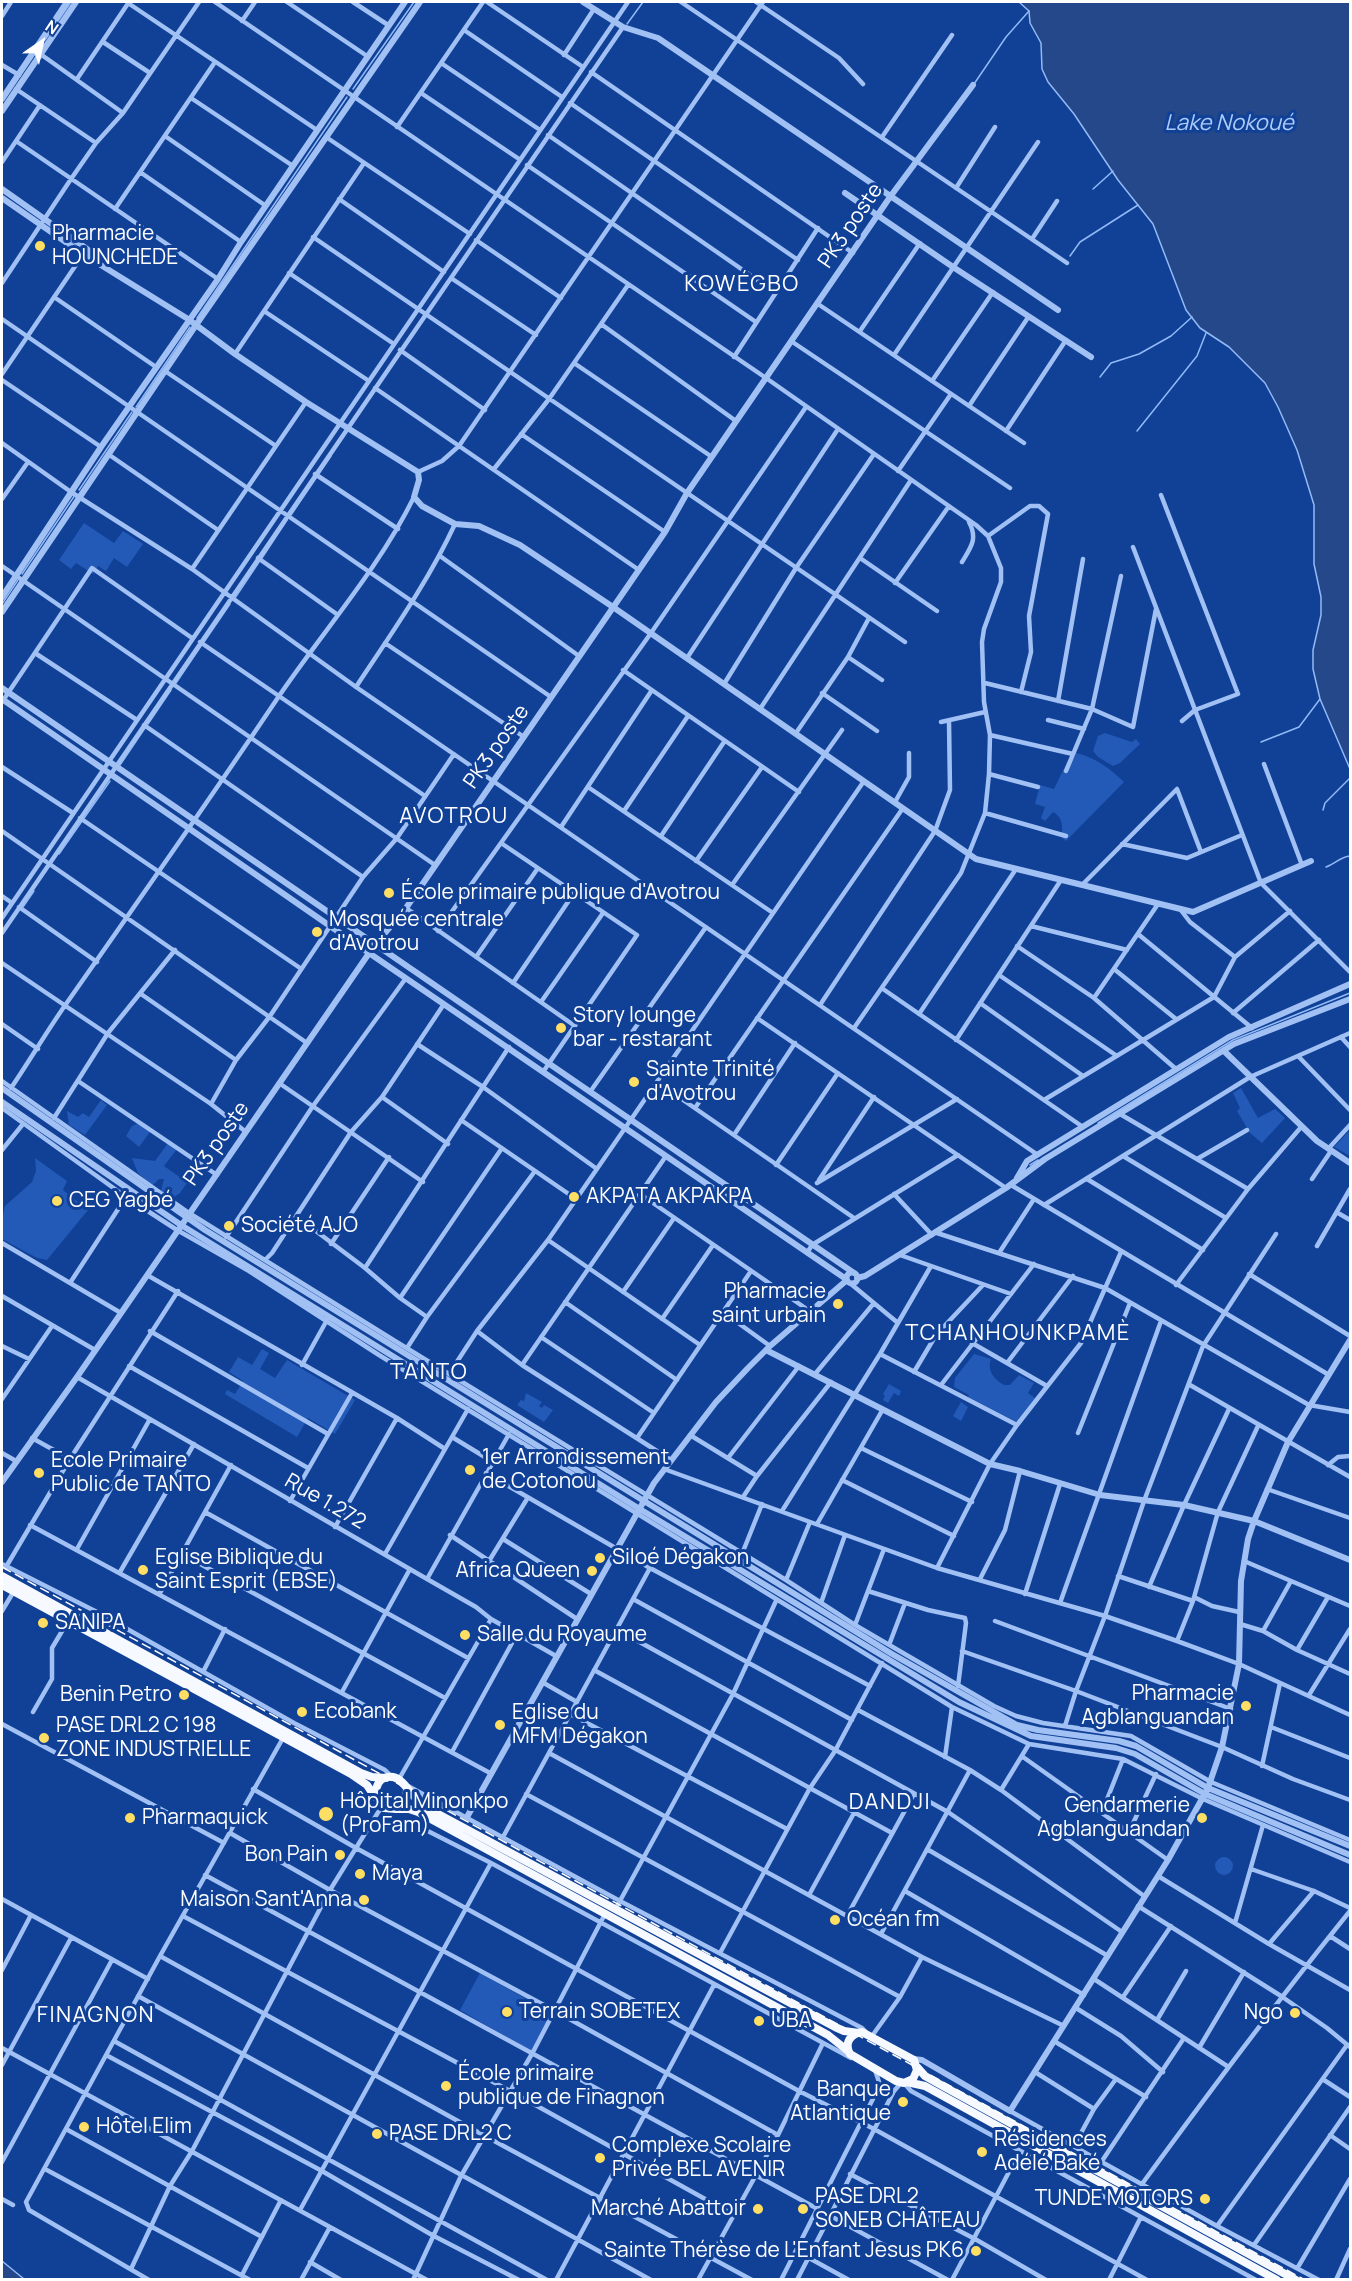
<!DOCTYPE html>
<meta charset="utf-8">
<style>
body{margin:0}
#map{position:relative;width:1352px;height:2281px;overflow:hidden;background:#104197;font-family:Manrope,sans-serif}
canvas{display:block}
.frame{position:absolute;inset:0;border:3px solid #fff;pointer-events:none}
.north{position:absolute;left:12px;top:12px;width:60px;height:60px;-webkit-text-stroke:4px #104197;paint-order:stroke;rotate:34deg;font-size:16px;font-weight:700;line-height:24px;text-align:center;color:#fff}
.north::after{content:'';display:block;margin:auto;width:21px;height:27px;background:#fff;clip-path:polygon(50% 0,100% 100%,50% 72%,0 100%)}
</style>
<div id="map">
<canvas width="1352" height="2281"></canvas>
<div class="frame"></div>
<div class="north">N</div>
</div>
<script>
const g = document.querySelector('canvas').getContext('2d');
g.lineJoin = 'round';
function fill(path, color) { g.fillStyle = color; g.fill(path, 'evenodd'); }
function trace(path, color, width, dash) { g.strokeStyle = color; g.lineWidth = width; g.lineCap = dash ? 'butt' : 'round'; g.setLineDash(dash || []); g.stroke(path); }
function drawText(font, color, halo, rows, align = 'center') {
  g.font = font + ' Manrope,sans-serif'; g.lineWidth = 6; g.setLineDash([]); g.textBaseline = 'middle'; g.strokeStyle = halo; g.fillStyle = color; for (const [text, x, y, turn = 0] of rows) {
    g.save(); g.translate(x, y); g.rotate((+turn || 0) * Math.PI / 180); g.textAlign = isNaN(turn) ? turn : align; if (halo) g.strokeText(text, 0, 0); g.fillText(text, 0, 0); g.restore();
  }
}
const green = new Path2D(`
 M84 523 114 543 123 531 143 544 127 567 114 558 106 571 98 566 93 574 76 563 71 569 59 560Z
 M1105 733 1132 742 1136 739 1140 744 1120 763 1113 766 1098 757 1093 751 1098 736Z
 M1076 753C1097 758 1109 768 1124 782L1066 841 1062 838C1062 827 1064 818 1053 812L1045 821 1041 818 1045 807 1035 804 1040 785 1054 789 1068 760H1073Z
 M1241 1088 1258 1118 1275 1109 1285 1118 1262 1143 1250 1133 1237 1111 1240 1108 1233 1093Z
 M101 1100 107 1105 85 1135 69 1125 67 1111 78 1117 83 1113 89 1117Z
 M139 1123 150 1132 139 1147 126 1136 132 1126Z
 M1350 1130V1156L1334 1147Z
 M168 1143 177 1149 164 1166 181 1178 187 1175 191 1177 180 1193 171 1199 161 1191 164 1179H159L152 1186 138 1173 132 1158 155 1161Z
 M35 1158 67 1181 63 1190 88 1210 47 1260 37 1258 2 1239V1218L5 1206 32 1182 36 1171Z
 M262 1349 269 1353 260 1369 275 1378 287 1360 355 1400 335 1434 308 1418 297 1437 225 1394 227 1390 235 1394 243 1381 229 1372 238 1357 252 1365Z
 M974 1354 991 1359C987 1371 994 1379 1004 1385H1010L1019 1375 1034 1383 1028 1393 1035 1398 1019 1423 968 1397 969 1395 954 1387 955 1378Z
 M889 1384 901 1391 899 1396 894 1393 888 1403 883 1400 885 1396 883 1394Z
 M526 1393 542 1402 539 1406 542 1408 544 1405 553 1410 544 1422 517 1405 521 1400 524 1401Z
 M961 1402 968 1407 961 1421 953 1416Z
 M1215 1866a9 9 0 1 1 18 0a9 9 0 1 1-18 0Z
 M480 1973 553 2014 532 2052 460 2010Z`);
const water = new Path2D(`
 M1019 2H1350V769L1320 699 1313 669V650L1321 615V597L1314 564V505L1297 450 1278 407 1265 383 1229 347 1200 328 1186 310 1153 224 1118 180 1074 114 1048 82 1042 69 1041 43 1030 23 1029 11Z
 M2 2261 24 2279H2Z`);
const stream = new Path2D(`
 M627 24 643 2
 M45 40 71 2
 M974 84 1006 37 1029 11
 M353 89 414 2
 M1093 189 1113 171
 M1070 256 1080 242 1138 205
 M197 318 347 97
 M1100 377 1111 363 1139 354 1171 336 1192 317
 M136 407 190 327
 M1137 431 1197 356 1206 333
 M79 490 132 412
 M291 515 331 456
 M262 558 287 520
 M22 574 75 495
 M235 598 259 562
 M2 604 18 580
 M204 642 230 604
 M176 683 201 646
 M148 724 171 690
 M1261 742 1299 727 1320 699
 M120 765 145 728
 M1323 810 1325 803 1350 778
 M59 854 110 781
 M1326 867C1335 864 1340 857 1350 856
 M23 907 34 891
 M1098 1123 1233 1040 1350 993
 M1030 1165 1038 1160`);
const minor = new Path2D(`
 M215 2 766 378 976 525 988 536 1001 568V582L984 629 982 642 984 702 990 735 989 774 985 813 961 873 854 1028
 M287 2 367 56
 M353 2 388 25
 M487 2 583 67
 M681 2 1067 263
 M756 2 839 58 863 84
 M128 3 317 130
 M2 16 11 2
 M242 21 255 2
 M464 30 562 97
 M103 42 150 73
 M39 53 123 113
 M564 55 594 9
 M441 63 540 130
 M2 65 19 75
 M591 72 853 253
 M77 79 129 2
 M16 89 96 143
 M421 93 519 159
 M191 98 293 166
 M570 103 798 260
 M397 127 483 2
 M548 135 776 293
 M165 136 266 206
 M326 137 470 234
 M882 137 952 35
 M16 141 218 279
 M2 162 40 105
 M527 165 756 322
 M140 172 241 242
 M956 188 995 127
 M339 199 444 272
 M115 209 215 62
 M313 237 905 642
 M1032 239 1057 201
 M476 240 561 298
 M289 273 394 344
 M451 278 536 335
 M2 283 71 179 96 143 123 113 199 2
 M54 297 156 367
 M818 304 1024 443
 M264 311 369 381
 M2 319 551 697
 M601 324 736 421
 M860 331 920 243
 M791 341 1010 488
 M400 350 485 410
 M235 354 364 163
 M894 355 1038 142
 M734 357 818 228
 M574 363 712 457
 M165 371 276 446
 M2 374 84 253
 M2 380 101 447
 M932 381 993 292
 M375 388 639 570
 M969 406 1029 316
 M1006 431 1066 340
 M521 434 665 532
 M2 443 71 492 192 569 356 687 1038 1155
 M108 454 218 530
 M494 469 549 399 628 285
 M898 471 951 394
 M418 472 442 461 459 446 763 2
 M315 474 398 529
 M1161 495 1238 694 1195 710 1182 721
 M2 499 28 462
 M988 536 1030 506H1039L1048 514 1029 616 1031 652 1021 692
 M1133 547 1261 883 1350 972
 M440 556 579 656
 M258 558 338 615
 M860 558 937 611
 M962 562C971 547 978 539 969 522
 M2 566 435 865
 M192 569 306 402
 M895 583 949 506
 M200 642 425 796
 M385 643 524 737
 M35 653 137 720
 M848 657 882 680
 M687 658 838 429
 M623 670 799 792
 M985 683 1092 709 1133 727 1156 609
 M724 684 796 568 874 454
 M356 687C391 634 428 582 455 524
 M822 693 877 731
 M1058 701 1083 559
 M2 702 92 568 192 638
 M760 709 911 480
 M1048 720 1084 729
 M941 722 985 712
 M144 725 363 877
 M796 733 848 657 869 618
 M990 735 1073 754
 M1264 764 1302 865
 M2 767 73 813
 M1066 771 1092 709 1121 576
 M989 774 1038 787
 M588 787 773 913
 M895 802 909 777V753
 M624 811 688 716
 M985 813 1066 836
 M80 818 300 968
 M561 827 652 690
 M2 831 307 1043
 M661 836 724 742
 M501 843 637 935 543 1072
 M1122 844 1187 858 1242 835
 M696 861 762 767
 M732 885 842 730
 M1082 885 1177 789 1201 852
 M2 896 12 903
 M19 907 97 962
 M406 908 575 1026
 M1180 909 1190 922 1235 957
 M2 918 628 2
 M1031 926 1127 950
 M438 931 651 633 806 407
 M2 933 623 27
 M1138 934 1252 1028
 M1017 946 1094 998 1176 1069
 M476 957 538 868
 M2 963 211 1104 246 1132
 M1114 969 1176 1019
 M999 975 1117 1056
 M513 983 574 893
 M883 989 1083 1127
 M141 994 236 1060
 M1094 998 1158 904
 M541 1002 603 913
 M980 1003 1083 1076
 M820 1005 935 831 950 790 949 721
 M1233 1013 1319 940
 M919 1014 1016 869
 M757 1018 1006 1188
 M2 1024 38 1049
 M1341 1037 1350 1047
 M956 1040 1061 880
 M417 1044 483 1087 597 1169
 M1298 1056 1350 1110
 M2 1081 189 1213 395 1341 786 1580 855 1625 994 1706 1016 1716 1043 1723 1131 1736 1211 1782 1350 1840
 M78 1081 217 1175
 M657 1082 854 1218
 M279 1083 423 1182
 M11 1088C30 1060 47 1031 66 1004 137 903 208 802 277 699 323 631 378 570 414 497
 M590 1092 706 927
 M382 1097 448 1144
 M1044 1100 1214 997 1235 957 1290 911
 M211 1104 236 1060 270 1016 363 877 397 838 454 754
 M2 1108 126 1197 177 1230 249 1271 379 1355 952 1707 1029 1744 1123 1759 1203 1799 1350 1862
 M695 1108 903 808
 M1120 1114 1248 1189
 M54 1118 108 1033 175 950
 M461 1120 576 1199
 M734 1135 795 1043
 M1328 1149 1350 1125
 M2 1150 23 1124
 M1123 1156 1226 1218
 M1197 1159 1247 1130
 M776 1165 838 1073
 M1087 1179 1203 1250
 M1312 1179 1331 1151
 M819 1180 874 1097
 M817 1183 957 1099
 M1011 1185 1329 1375
 M640 1194 811 1312
 M894 1194 932 1235
 M1044 1205 1250 1077 1350 1033
 M1338 1213 1350 1220
 M296 1216 365 1268 400 1298 427 1317
 M937 1233 1105 1288 1309 1405 1350 1412
 M226 1237 313 1106 406 978
 M548 1240 700 1345
 M2 1243 121 1313
 M331 1244 389 1157
 M1317 1246 1350 1189
 M807 1253 812 1245 958 1155
 M999 1253 1034 1199
 M900 1255 1011 1294
 M265 1260 272 1253 351 1132 382 1097 444 1004
 M365 1268 509 1047
 M1249 1274 1350 1336
 M147 1275 397 1418 445 1449
 M70 1283 126 1197
 M851 1284 898 1323
 M1176 1285 1248 1189 1302 1126
 M623 1292 674 1218
 M2 1296 95 1350
 M400 1298 502 1148
 M565 1302 677 1380
 M723 1312 770 1346
 M662 1319 713 1245
 M150 1331 328 1434
 M477 1331 522 1365 671 1460
 M541 1337 654 1413
 M972 1343 1047 1386
 M2 1346 29 1359
 M407 1348 427 1317 535 1171
 M880 1354 1017 1425
 M1007 1363 1073 1276
 M302 1365 327 1320
 M522 1365 666 1156
 M129 1366 308 1468
 M914 1372 936 1335 983 1285
 M449 1374 477 1331 548 1240 864 781
 M815 1374 874 1303
 M77 1377 427 1579 476 1607 491 1619 556 1656
 M941 1385 1034 1264
 M1190 1385 1350 1477
 M2 1399 52 1326
 M1078 1433 1130 1303
 M690 1435 757 1476
 M452 1437 493 1462
 M32 1438 70 1459
 M637 1438 751 1271
 M861 1448 972 1502
 M2 1453 16 1461
 M728 1458 799 1366
 M1328 1465 1338 1457 1350 1456
 M664 1469 937 1568 1105 1616 1177 1641 1239 1664 1350 1715
 M486 1473 650 1568 870 1686
 M842 1480 954 1536
 M1267 1489 1350 1518
 M743 1497 757 1476 831 1382
 M290 1501 352 1393
 M782 1511 880 1354 931 1266
 M205 1512 468 1658
 M817 1524 883 1409
 M30 1525 490 1773
 M335 1527 397 1418
 M450 1535 577 1619
 M503 1539 591 1594
 M77 1549 150 1419
 M182 1554 445 1698
 M385 1554 468 1409
 M742 1554 762 1504
 M489 1561 527 1499
 M1244 1561 1350 1606
 M2 1564 97 1612 294 1723 385 1770 392 1777
 M6 1567 70 1459 178 1291
 M937 1568 990 1464 1017 1425 1081 1343 1121 1252
 M120 1572 194 1444
 M1118 1576 1193 1601
 M427 1579 509 1434
 M980 1579 1005 1530 1020 1471
 M786 1580 810 1522
 M1149 1587 1184 1505 1229 1409
 M868 1591 928 1610 965 1618 966 1623 958 1686
 M160 1593 231 1465
 M1025 1594 1060 1484
 M1194 1597 1212 1606 1239 1612
 M633 1599 852 1720
 M821 1603 845 1535
 M1060 1603 1161 1321
 M2 1611 14 1591
 M995 1621 1231 1709
 M1240 1624 1263 1631 1297 1650 1350 1674
 M855 1625 884 1549
 M616 1629 948 1812 1122 1932
 M1263 1631 1291 1581
 M1177 1641 1193 1601 1218 1512 1258 1426
 M889 1645 905 1603
 M1297 1650 1328 1597
 M962 1651 1076 1691 1105 1616 1144 1501 1203 1346 1276 1234
 M594 1670 892 1833
 M203 1672 225 1629
 M542 1682 577 1702
 M342 1692 410 1569
 M1309 1695 1350 1629
 M858 1710 970 1770 1001 1790 1144 1896
 M33 1712 52 1679V1648L68 1621
 M570 1714 787 1829
 M2 1724 224 1843
 M1065 1726 1076 1691 1222 1747 1293 1779 1350 1800
 M1271 1727 1350 1758
 M452 1752 517 1634
 M549 1753 922 1957 1064 2026
 M945 1757 952 1707
 M1023 1757 1168 1860
 M1262 1766 1280 1683
 M399 1779 491 1619
 M408 1786 620 1901 862 2028 865 2031
 M253 1789 356 1848 799 2091 874 2129 1147 2280
 M1001 1790 1029 1744
 M526 1794 900 1997
 M1102 1812 1123 1759
 M406 1820 491 1863 851 2058
 M1129 1832 1156 1774
 M230 1833 330 1890 555 2011 778 2135
 M503 1837 650 1568
 M927 1849 1108 1956
 M1251 1869 1314 1891 1350 1908
 M205 1875 948 2280
 M1158 1876 1269 1944 1350 1990
 M905 1891 1084 1995
 M809 1895 854 1813
 M2 1899 148 1979
 M1138 1906 1281 1996 1327 2028 1350 2047
 M615 1910 733 1694 776 1601
 M183 1916 510 2091 734 2215
 M847 1916 914 1794
 M1235 1923 1263 1825
 M881 1934 970 1770
 M1330 1936 1350 1949
 M1269 1944 1314 1891
 M720 1953 810 1788 835 1751 882 1663
 M160 1956 485 2136 752 2280
 M2 1970 31 1915
 M1094 1979 1227 2066
 M138 1996 651 2280
 M1123 1997 1171 1926
 M1076 2008 1121 2036 1163 2072
 M1157 2020 1186 1971
 M872 2036 900 1997 922 1957
 M114 2041 547 2280
 M1054 2041 1146 2097
 M2 2048 427 2280
 M1199 2048 1244 1972
 M106 2055 322 2171 432 2235 519 2280
 M2 2065 71 1938
 M1035 2072 1094 2109 1116 2079
 M1324 2080 1350 2097
 M904 2083 911 2091 1256 2280
 M1010 2111 1217 2226 1319 2280
 M66 2129 262 2237
 M1330 2135 1350 2149
 M1074 2146 1094 2109
 M1102 2161 1184 2038
 M2 2162 112 1960
 M45 2169 250 2280
 M850 2174 975 2239 1046 2280
 M1142 2184C1210 2091 1278 2000 1350 1911
 M2 2199 13 2205
 M300 2210 491 1863
 M1217 2226 1347 2045
 M1254 2245 1350 2107
 M809 2258 849 2280
 M310 2262 341 2280
 M1298 2267 1350 2179
 M131 2269 170 2186 192 2151 330 1890 382 1806
 M242 2275 281 2200
 M149 2280 29 2210 26 2202 160 1956 283 1738
 M301 2280 330 2227
 M413 2280 461 2176 533 2052 605 1914
 M556 2280 714 1985
 M698 2280 778 2135 823 2043
 M781 2280 880 2085 875 2070
 M797 2280 894 2091 901 2083
 M952 2280 1020 2151
 M1109 2280 1141 2217
 M1336 2280 1350 2249`);
const tertiary = new Path2D(`
 M583 2 623 27 658 38 1058 310
 M2 99 67 2
 M2 111 76 2
 M2 189 87 249 94 257
 M845 193 953 267 1091 357
 M2 198 83 254 188 319 235 354 306 402 418 472 419 480 414 497 422 506 455 524 479 526 520 545 613 607 976 859 1193 912 1311 861
 M2 597 101 447 218 279 241 242 405 2
 M2 612 196 325 420 2
 M2 688 854 1273
 M2 699 369 953 846 1279
 M1224 1051 1317 1141 1350 1163
 M2 1088 205 1230 892 1654 1017 1725 1038 1730 1119 1741 1136 1746 1208 1788 1350 1846
 M2 1102 181 1225 638 1508 959 1702 1031 1736 1116 1748 1135 1754 1205 1794 1350 1855
 M1017 1178 1027 1161 1229 1037 1350 984
 M846.5 1278a5.5 5.5 0 1 1 11 0a5.5 5.5 0 1 1-11 0Z
 M857 1278 865 1276 1006 1188 1045 1159 1234 1044 1350 999
 M766 1350 990 1464 1020 1471 1100 1495 1184 1505 1254 1521 1350 1560
 M2 1482 77 1377 374 946 406 908 665 532 687 493 890 197 973 85
 M467 1817 654 1483 716 1402 748 1368 770 1346 847 1280
 M913 2059 922 2060 1010 2111 1168 1860 1208 1788 1222 1747 1239 1664 1241 1581 1248 1539 1254 1521 1288 1442 1350 1340`);
const trunk = new Path2D(`
 M2 1576 361 1773 372 1777 386 1778
 M2 1585 351 1774 367 1785 375 1797
 M407 1790 406 1801 396 1809 384 1808C371 1798 374 1775 393 1777 405 1779 413 1800 425 1807L835 2027 844 2031 859 2033
 M397 1809H409L418 1812 828 2035 848 2051
 M862 2032 914 2060 917 2070 913 2079 904 2083 896 2081 850 2054C844 2043 850 2034 862 2032Z
 M917 2067 925 2076 941 2085 1296 2280
 M907 2082 925 2086 1277 2280`);
const rail = new Path2D(`
 M2 1567 1305 2280`);
const markers = [
 [40,246,6,"#ffde64"],
 [389,893,6,"#ffde64"],
 [317,932,6,"#ffde64"],
 [561,1028,6,"#ffde64"],
 [634,1082,6,"#ffde64"],
 [574,1197,6,"#ffde64"],
 [57,1201,6,"#ffde64"],
 [229,1226,6,"#ffde64"],
 [838,1304,6,"#ffde64"],
 [470,1470,6,"#ffde64"],
 [39,1473,6,"#ffde64"],
 [600,1558,6,"#ffde64"],
 [143,1570,6,"#ffde64"],
 [592,1571,6,"#ffde64"],
 [43,1623,6,"#ffde64"],
 [465,1635,6,"#ffde64"],
 [184,1695,6,"#ffde64"],
 [1246,1706,6,"#ffde64"],
 [302,1712,6,"#ffde64"],
 [500,1725,6,"#ffde64"],
 [44,1738,6,"#ffde64"],
 [326,1814,8,"#ffde64"],
 [130,1818,6,"#ffde64"],
 [1202,1818,6,"#ffde64"],
 [340,1855,6,"#ffde64"],
 [360,1874,6,"#ffde64"],
 [364,1900,6,"#ffde64"],
 [835,1920,6,"#ffde64"],
 [507,2012,6,"#ffde64"],
 [1295,2013,6,"#ffde64"],
 [759,2021,6,"#ffde64"],
 [446,2086,6,"#ffde64"],
 [903,2102,6,"#ffde64"],
 [84,2127,6,"#ffde64"],
 [377,2134,6,"#ffde64"],
 [982,2152,6,"#ffde64"],
 [600,2158,6,"#ffde64"],
 [1205,2199,6,"#ffde64"],
 [758,2209,6,"#ffde64"],
 [803,2209,6,"#ffde64"],
 [976,2251,6,"#ffde64"]
];
const streetNames = [
 ["PK3 poste",851,226,-56],
 ["PK3 poste",497,747,-55],
 ["PK3 poste",217,1144,-55],
 ["Rue 1.272",325,1502,30]
];
const poiNames = [
 ["Pharmacie",52,234],
 ["HOUNCHEDE",52,258],
 ["École primaire publique d'Avotrou",401,893],
 ["Mosquée centrale",329,920],
 ["d'Avotrou",329,944],
 ["Story lounge",573,1016],
 ["bar - restarant",573,1040],
 ["Sainte Trinité",646,1070],
 ["d'Avotrou",646,1094],
 ["AKPATA AKPAKPA",586,1197],
 ["CEG Yagbé",69,1201],
 ["Société AJO",241,1226],
 ["Pharmacie",826,1292,"right"],
 ["saint urbain",826,1316,"right"],
 ["1er Arrondissement",482,1458],
 ["de Cotonou",482,1482],
 ["Ecole Primaire",51,1461],
 ["Public de TANTO",51,1485],
 ["Eglise Biblique du",155,1558],
 ["Saint Esprit (EBSE)",155,1582],
 ["Siloé Dégakon",612,1558],
 ["Africa Queen",580,1571,"right"],
 ["SANIPA",55,1623],
 ["Salle du Royaume",477,1635],
 ["Pharmacie",1234,1694,"right"],
 ["Agblanguandan",1234,1718,"right"],
 ["Benin Petro",172,1695,"right"],
 ["Ecobank",314,1712],
 ["Eglise du",512,1713],
 ["MFM Dégakon",512,1737],
 ["PASE DRL2 C 198",56,1726],
 ["ZONE INDUSTRIELLE",56,1750],
 ["Hôpital Minonkpo",340,1802],
 ["(ProFam)",340,1826],
 ["Gendarmerie",1190,1806,"right"],
 ["Agblanguandan",1190,1830,"right"],
 ["Pharmaquick",142,1818],
 ["Bon Pain",328,1855,"right"],
 ["Maya",372,1874],
 ["Maison Sant'Anna",352,1900,"right"],
 ["Océan fm",847,1920],
 ["Terrain SOBETEX",519,2012],
 ["Ngo",1283,2013,"right"],
 ["UBA",771,2021],
 ["École primaire",458,2074],
 ["publique de Finagnon",458,2098],
 ["Banque",891,2090,"right"],
 ["Atlantique",891,2114,"right"],
 ["Hôtel Elim",96,2127],
 ["PASE DRL2 C",389,2134],
 ["Résidences",994,2140],
 ["Adélé Baké",994,2164],
 ["Complexe Scolaire",612,2146],
 ["Privée BEL AVENIR",612,2170],
 ["PASE DRL2",815,2197],
 ["SONEB CHÂTEAU",815,2221],
 ["TUNDE MOTORS",1193,2199,"right"],
 ["Marché Abattoir",746,2209,"right"],
 ["Sainte Thérèse de L'Enfant Jesus PK6",964,2251,"right"]
];
const waterNames = [
 ["Lake Nokoué",1229,124]
];
const neighbourhoodNames = [
 ["KOWÉGBO",742,285],
 ["AVOTROU",454,817],
 ["TCHANHOUNKPAMÈ",1018,1334],
 ["TANTO",429,1373],
 ["DANDJI",890,1803],
 ["FINAGNON",96,2016]
];
fill(green, '#2359b7');
fill(water, '#244889');
trace(water, '#92baf7', 1.5);
trace(stream, '#92baf7', 1.5);
trace(minor, '#a1c0f4', 4.5);
trace(tertiary, '#a1c0f4', 6);
trace(trunk, '#f6f9ff', 8);
trace(rail, '#fff', 1.5, [10, 4.5]);
for (const [x, y, r, color] of markers) { const dot = new Path2D(); dot.arc(x, y, r, 0, 2 * Math.PI); g.fillStyle = color; g.fill(dot); trace(dot, '#104197', 2); }
drawText('21px', '#fff', '#104197', streetNames);
drawText('21px', '#fff', '#104197', poiNames, 'left');
drawText('italic 22px', '#adcbfb', '#104197', waterNames);
g.letterSpacing = '1.5px';
drawText('22px', '#fff', '#104197', neighbourhoodNames);
g.letterSpacing = '0px';
</script>
